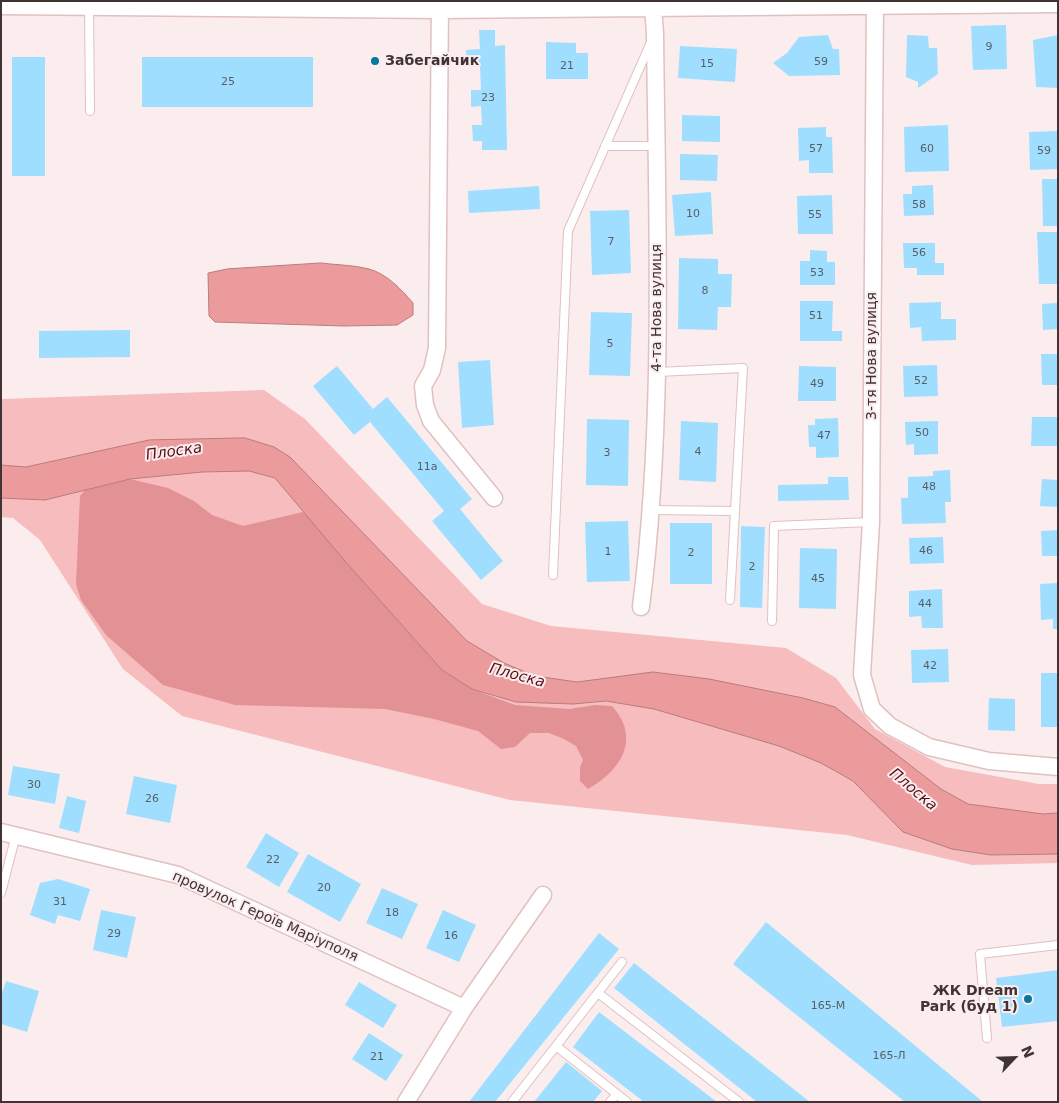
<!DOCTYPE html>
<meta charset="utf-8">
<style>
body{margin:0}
#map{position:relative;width:1059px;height:1103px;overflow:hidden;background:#fbeded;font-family:"DejaVu Sans",sans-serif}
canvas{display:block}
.frame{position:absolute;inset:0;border:2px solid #403333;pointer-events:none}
.north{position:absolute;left:989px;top:1033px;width:50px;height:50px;-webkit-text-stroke:4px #fbeded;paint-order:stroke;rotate:66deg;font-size:14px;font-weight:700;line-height:20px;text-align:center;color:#403333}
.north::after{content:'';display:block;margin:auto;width:18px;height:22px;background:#403333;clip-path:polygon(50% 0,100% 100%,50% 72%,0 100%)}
</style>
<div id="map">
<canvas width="1059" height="1103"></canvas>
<div class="frame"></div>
<div class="north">N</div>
</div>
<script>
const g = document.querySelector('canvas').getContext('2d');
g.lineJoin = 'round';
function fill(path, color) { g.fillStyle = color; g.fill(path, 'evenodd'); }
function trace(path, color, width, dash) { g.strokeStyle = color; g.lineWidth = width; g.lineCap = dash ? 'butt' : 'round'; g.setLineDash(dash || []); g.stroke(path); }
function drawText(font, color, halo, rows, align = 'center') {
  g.font = font + ' "DejaVu Sans",sans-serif'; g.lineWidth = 4; g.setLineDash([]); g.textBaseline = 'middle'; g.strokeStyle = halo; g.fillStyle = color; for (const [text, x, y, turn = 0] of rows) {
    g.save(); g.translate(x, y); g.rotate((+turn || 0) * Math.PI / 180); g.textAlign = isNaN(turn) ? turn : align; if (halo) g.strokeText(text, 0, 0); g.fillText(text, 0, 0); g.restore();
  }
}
const green = new Path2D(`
 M264 390 305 419 482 604 551 626 786 648 836 678 875 729 945 767 1039 784H1058V863L972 865 847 835 510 800 182 716 123 669 40 540 13 518 1 517V399Z`);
const forest = new Path2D(`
 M130 479 168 488 194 501 212 515 243 526 303 512 312 520 344 560 442 670 472 689 515 705 569 709 595 705 612 706C641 738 622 770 588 789L580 781V767L583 760 576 746 564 739 549 733H530L515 747 501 749 478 731 434 719 385 709 235 705 163 685 106 635 81 600 76 584 80 496 85 490Z`);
const water = new Path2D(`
 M321 263C336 265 354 265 369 269 387 274 401 289 413 303V315L397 325 344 326 215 322 209 316 208 273 227 269Z
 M245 438 274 447 290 457 467 641 504 663 535 676 577 682 653 672 709 679 803 698 835 707 941 789 968 804 1043 814 1058 813V854L991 855 952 849 903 832 853 781 821 763 779 746 654 709 606 701 573 704 516 702 472 689 442 670 344 560 275 478 249 471 202 472 130 479 45 500 1 498V465L26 467 149 440Z`);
const building = new Path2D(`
 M1006 25 1007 69 973 70 971 26Z
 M479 30H495V46L505 45 507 150H482V141H473L472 125H482L481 106 471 107V90H481L480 67H467L466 50 480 49Z
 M828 35 833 49H839L840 75 789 76 773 63 787 53 799 37Z
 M907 35 928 36 929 48H937L938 74 918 88V82L906 77Z
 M1058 35V88L1036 87 1033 40Z
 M546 42 576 43V53H588V79H546Z
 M680 46 737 49 735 82 678 78Z
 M12 57H45V176H12Z
 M142 57H313V107H142Z
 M682 115 720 116V142L682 141Z
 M948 125 949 171 905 172 904 127Z
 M826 127V137H832L833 173H809V160L799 161 798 128Z
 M1058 131V169L1030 170 1029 132Z
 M680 154 718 155 717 181 680 180Z
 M1042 179H1058V226H1043Z
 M933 185 934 215 904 216 903 194H912V186Z
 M539 186 540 209 469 213 468 191Z
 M711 192 713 234 675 236 672 195Z
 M832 195 833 234H798L797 196Z
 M629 210 631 273 592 275 590 211Z
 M1037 232H1058V284H1039Z
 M903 243H935V263H944V275H917V268H904Z
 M810 250 827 251V262H835V285H800V261H810Z
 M679 258 718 259V274H732L731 307H718L717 330 678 329Z
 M800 301H833L832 331H842V341H800Z
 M941 302V319H956V340L922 341 921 327 910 328 909 303Z
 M1058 303V329L1043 330 1042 304Z
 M591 312 632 313 630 376 589 375Z
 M130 330V357L39 358V331Z
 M1041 354H1058V385H1042Z
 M490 360 494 425 462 428 458 362Z
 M937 365 938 396 904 397 903 366Z
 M337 366 373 409 387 397 472 499 460 509 503 561 481 580 432 521 444 511 370 422 354 435 313 386Z
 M799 366 836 367V401H798Z
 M1032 417H1058V446H1031Z
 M838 418 839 457 816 458V447H809L808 425H815V419Z
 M587 419 629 420 628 486 586 485Z
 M681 421 718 423 716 482 679 480Z
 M938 421V454L914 455V444L906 445 905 422Z
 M950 470 951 502H945L946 523 902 524 901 498H908V477L933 476V471Z
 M828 477H848L849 500 778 501V485L828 484Z
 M1042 479 1058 480V507L1040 506Z
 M628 521 630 581 587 582 585 522Z
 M670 523H712V584H670Z
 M741 526 765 527 762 608 740 607Z
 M1058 530V556H1042L1041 531Z
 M943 537 944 563 910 564 909 538Z
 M800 548 837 549 836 609 799 608Z
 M1058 583V629H1053V619L1041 620 1040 584Z
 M942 589 943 628H922L921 616 909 617V591Z
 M948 649 949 682 912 683 911 650Z
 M1041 673H1058V727H1041Z
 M989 698 1015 699V731L988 730Z
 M13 766 60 774 55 804 8 795Z
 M134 776 177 785 170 823 126 814Z
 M67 796 86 801 79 833 59 828Z
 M266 833 299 853 279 887 246 867Z
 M308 854 361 884 340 922 287 892Z
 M58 879 90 889 80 921 58 915 55 924 30 915 40 883Z
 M382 888 418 904 402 939 366 923Z
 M101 910 136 917 127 958 93 950Z
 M443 910 476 925 459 962 426 948Z
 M766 922 877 1014 983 1102H905L733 964Z
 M599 933 619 949 495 1102H469Z
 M634 963 810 1102H757L614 988Z
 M1058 970V1021L1002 1027 996 978Z
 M6 981 39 991 27 1032 1 1024V996Z
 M359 982 397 1005 383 1028 345 1005Z
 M599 1012 717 1102H644L573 1047Z
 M369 1033 403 1055 386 1081 352 1059Z
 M566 1062 602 1091 593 1102H534Z`);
const lane = new Path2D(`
 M89 6 90 111
 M605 146H656
 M657 372 743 368 730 600
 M652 510 734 511
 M553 575 568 231 651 42
 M772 621 774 526 871 522
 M1 893 16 835
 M598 993 739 1102
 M987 1038 980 954 1058 945
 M556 1046 627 1102
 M512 1102 622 962
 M610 1102 617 1094`);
const street = new Path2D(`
 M440 1 437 348 432 370 423 386 425 405 431 421 494 498
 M875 1 871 522 862 675 872 709 890 726 929 747 989 761 1058 767
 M1 6 440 10 1058 4
 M641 607C665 418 657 223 655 33L653 8
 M1 832 178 875 464 1008
 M406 1102 464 1008 543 895`);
const markers = [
 [375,61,5,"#0576a0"],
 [1028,999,5,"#0576a0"]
];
const numberNames = [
 ["9",989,47],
 ["59",821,62],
 ["15",707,64],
 ["21",567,66],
 ["25",228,82],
 ["23",488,98],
 ["57",816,149],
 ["60",927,149],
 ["59",1044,151],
 ["58",919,205],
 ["10",693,214],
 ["55",815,215],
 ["7",611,242],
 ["56",919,253],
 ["53",817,273],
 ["8",705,291],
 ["51",816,316],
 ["5",610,344],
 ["52",921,381],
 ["49",817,384],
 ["50",922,433],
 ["47",824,436],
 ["4",698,452],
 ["3",607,453],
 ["11а",427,467],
 ["48",929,487],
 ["46",926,551],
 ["1",608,552],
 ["2",691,553],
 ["2",752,567],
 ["45",818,579],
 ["44",925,604],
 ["42",930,666],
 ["30",34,785],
 ["26",152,799],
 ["22",273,860],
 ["20",324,888],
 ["31",60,902],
 ["18",392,913],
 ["29",114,934],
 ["16",451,936],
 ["165-М",828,1006],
 ["165-Л",889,1056],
 ["21",377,1057]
];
const poiNames = [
 ["Забегайчик",385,61],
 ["ЖК Dream",1018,991,"right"],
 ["Park (буд 1)",1018,1007,"right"]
];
const streetNames = [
 ["4-та Нова вулиця",657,308,-90],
 ["3-тя Нова вулиця",872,356,-90],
 ["провулок Героїв Маріуполя",265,917,24]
];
const waterNames = [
 ["Плоска",174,452,-8],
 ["Плоска",517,676,15],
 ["Плоска",913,790,40]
];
fill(green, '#f7bcbd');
fill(forest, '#e29194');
fill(water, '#ec9b9d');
trace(water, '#b87c7d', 1);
fill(building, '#a0deff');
trace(lane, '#e1c0c0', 10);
trace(street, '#e1c0c0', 19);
trace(lane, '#fff', 8);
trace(street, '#fff', 16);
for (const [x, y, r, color] of markers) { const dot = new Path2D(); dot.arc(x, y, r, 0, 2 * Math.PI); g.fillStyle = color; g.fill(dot); trace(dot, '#fbeded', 2); }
drawText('11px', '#585e66', null, numberNames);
drawText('bold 14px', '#403333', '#fbeded', poiNames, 'left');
drawText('14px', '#403333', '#fbeded', streetNames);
drawText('italic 15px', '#57101a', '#fbeded', waterNames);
</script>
